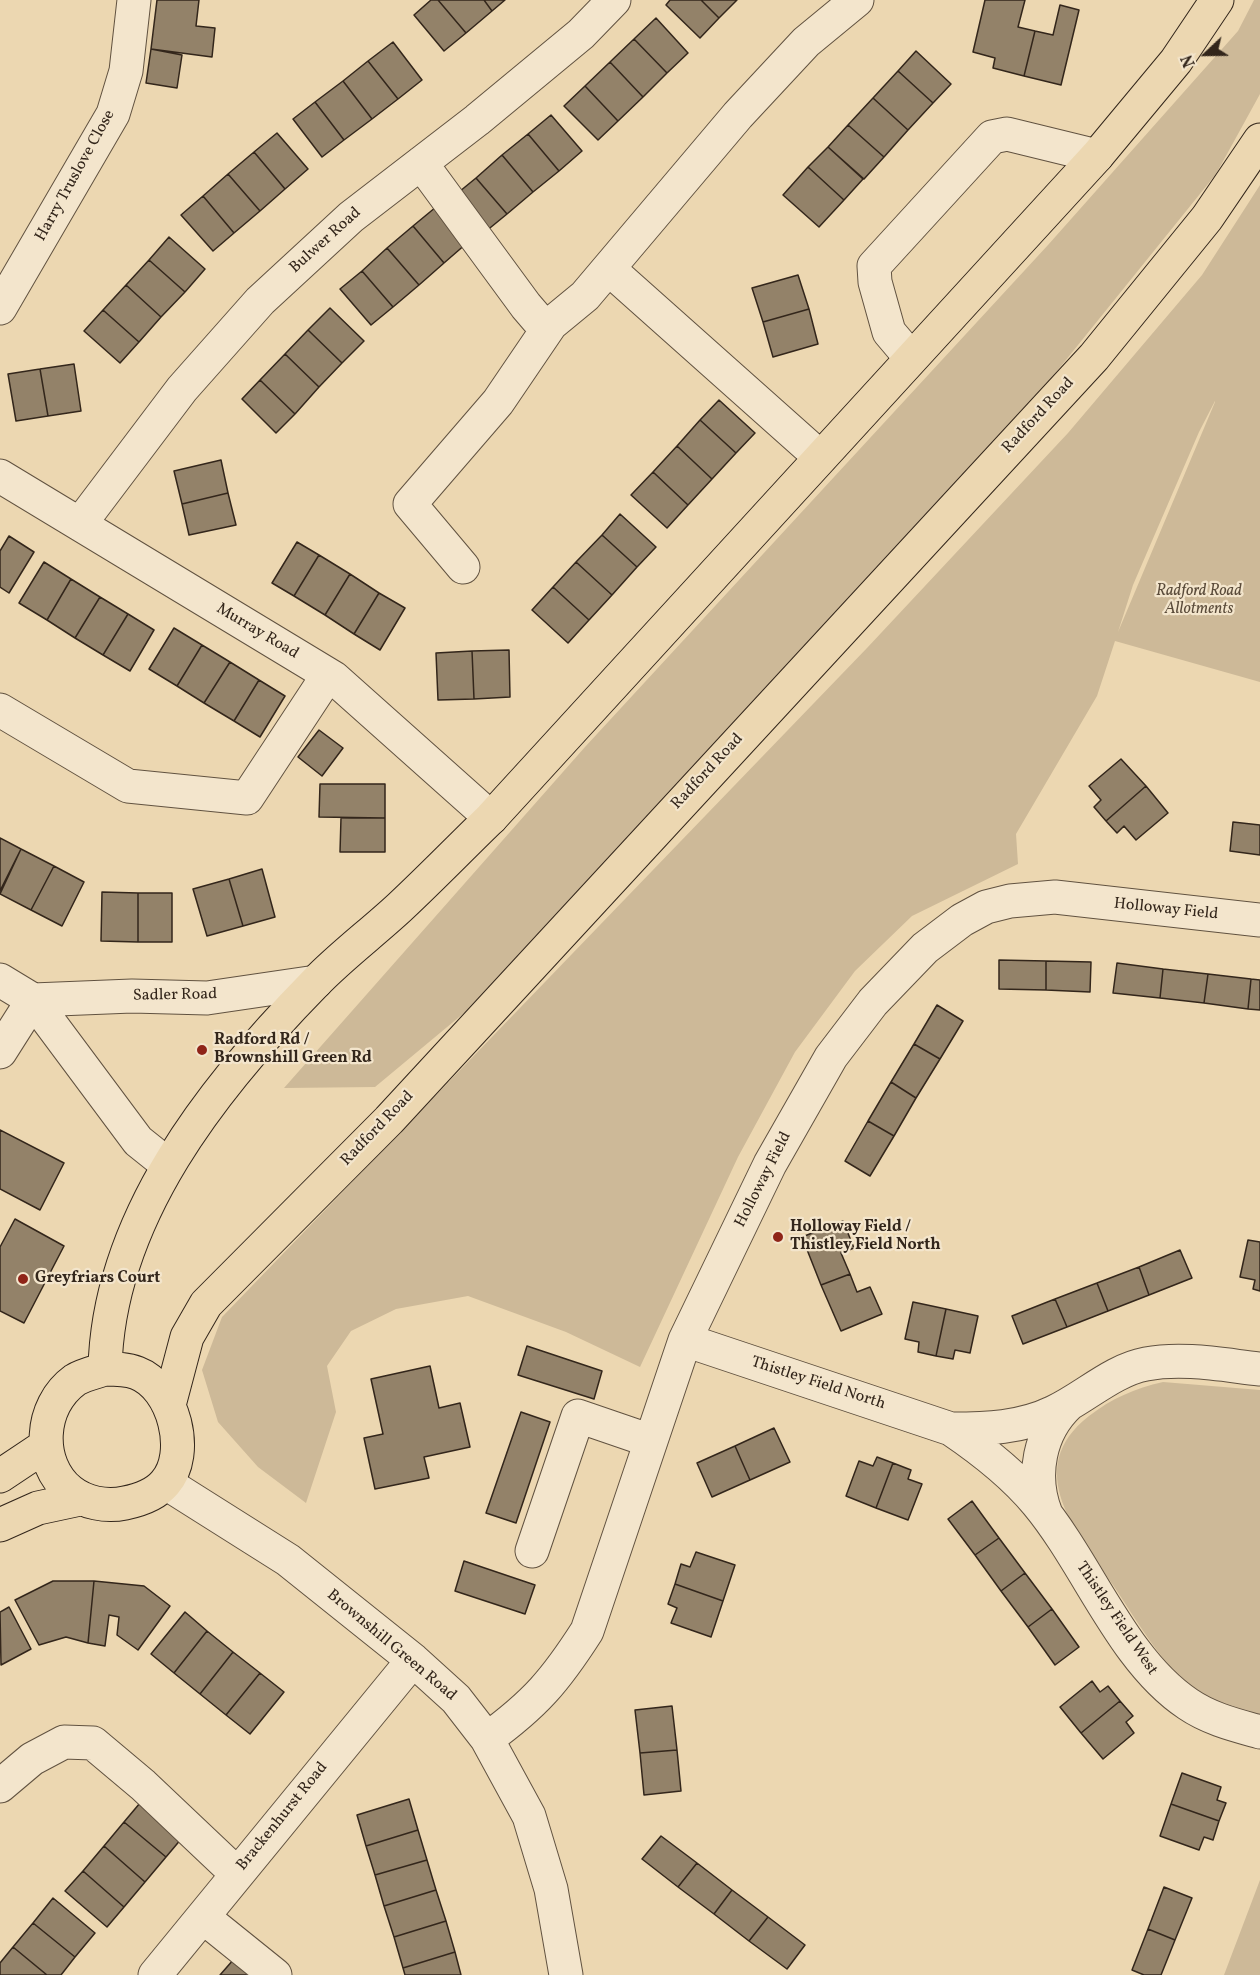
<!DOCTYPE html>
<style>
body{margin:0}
#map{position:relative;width:1260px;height:1975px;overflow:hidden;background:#ecd7b1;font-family:Vollkorn,serif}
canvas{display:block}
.north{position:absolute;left:1176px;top:24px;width:60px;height:60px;-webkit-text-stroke:4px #f3e5cc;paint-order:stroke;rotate:248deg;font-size:16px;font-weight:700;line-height:24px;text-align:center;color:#33261b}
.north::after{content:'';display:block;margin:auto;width:21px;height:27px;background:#33261b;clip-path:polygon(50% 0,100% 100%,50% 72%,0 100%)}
</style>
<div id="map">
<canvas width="1260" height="1975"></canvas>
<div class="north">N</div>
</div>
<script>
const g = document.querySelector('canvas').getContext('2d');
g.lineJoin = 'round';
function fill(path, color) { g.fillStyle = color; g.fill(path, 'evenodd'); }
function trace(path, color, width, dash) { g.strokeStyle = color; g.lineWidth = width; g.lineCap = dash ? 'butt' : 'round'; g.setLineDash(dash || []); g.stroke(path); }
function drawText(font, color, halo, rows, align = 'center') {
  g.font = font + ' Vollkorn,serif'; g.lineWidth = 4.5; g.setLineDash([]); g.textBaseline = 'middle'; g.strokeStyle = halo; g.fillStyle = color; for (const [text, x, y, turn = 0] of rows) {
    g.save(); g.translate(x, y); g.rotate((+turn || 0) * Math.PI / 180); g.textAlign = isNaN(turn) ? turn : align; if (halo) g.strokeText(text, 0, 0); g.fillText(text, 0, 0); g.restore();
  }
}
const green = new Path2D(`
 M1254 0H1260V94L1216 174 1053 376 476 1003 375 1087 284 1088 585 747 1048 245 1238 31Z
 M1260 185V682L1115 641 1097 696 1016 834 1018 864 912 916 855 971 795 1052 738 1157 640 1367 566 1332 468 1296 396 1309 351 1331 327 1366 336 1412 306 1503 258 1467 218 1422 202 1370 222 1317 867 648 1068 433 1202 275ZM1215 401V402L1118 632 1133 585 1199 432Z
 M1163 1382 1260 1390V1718C1250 1716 1239 1714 1229 1710 1175 1690 1144 1631 1113 1585 1077 1533 1021 1469 1089 1416 1111 1399 1135 1388 1163 1382Z
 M1260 1880V1975H1224Z`);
const building = new Path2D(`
 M157 0H199L196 26 215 28 212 57 151 49Z
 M431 0H438L466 33 444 51 414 15Z
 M438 0H484L492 11 466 33Z
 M484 0H505L492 11Z
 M670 0H701L719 18 700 38 666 5Z
 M701 0H737L719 18Z
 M985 0H1025L1018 27 1035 31 1024 76 993 68 995 58 973 52Z
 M1060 5 1079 10 1061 85 1024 76 1035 31 1053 35Z
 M656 18 688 53 667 73 634 39Z
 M634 39 667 73 643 97 610 62Z
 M393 42 422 80 398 99 368 61Z
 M151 49 182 55 177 88 146 83Z
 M916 51 951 84 933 103 898 71Z
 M368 61 398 99 372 119 343 81Z
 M610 62 643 97 618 121 585 86Z
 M898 71 933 103 908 130 873 98Z
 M343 81 372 119 344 140 315 102Z
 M585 86 618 121 598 140 564 106Z
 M873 98 908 130 884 157 848 125Z
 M315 102 344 140 322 157 293 119Z
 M551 115 582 151 559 171 528 134Z
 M848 125 884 157 864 179 828 147Z
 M277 133 308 169 285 189 254 152Z
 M528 134 559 171 533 192 502 155Z
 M828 147 863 179 844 200 808 167Z
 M254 152 285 189 260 211 228 174Z
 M502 155 533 192 507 214 476 178Z
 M808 167 844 200 819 227 783 195Z
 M228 174 260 211 234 233 203 196Z
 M476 178 507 214 485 232 454 196Z
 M203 196 234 233 213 251 181 215Z
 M436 207 467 243 444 263 413 226Z
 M413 226 444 263 419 285 387 248Z
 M169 237 205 269 185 292 149 260Z
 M387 248 419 285 393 307 362 271Z
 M149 260 185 292 161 317 126 285Z
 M362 271 393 307 371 325 340 289Z
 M798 275 809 309 763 322 752 288Z
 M126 285 161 317 139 342 103 310Z
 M330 308 364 341 342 363 308 330Z
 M809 309 818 344 773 357 763 322Z
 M103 310 139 342 120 363 84 331Z
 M308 330 342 363 319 387 285 354Z
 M285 354 319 387 295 414 260 380Z
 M74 364 81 411 48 416 40 369Z
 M40 369 48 416 16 421 8 374Z
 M260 380 295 414 276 433 242 399Z
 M719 400 755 433 736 453 700 420Z
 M700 420 736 453 712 479 677 446Z
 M677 446 712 479 688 505 653 472Z
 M221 460 228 493 182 504 174 471Z
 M653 472 688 505 667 528 631 495Z
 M228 493 236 525 189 535 182 504Z
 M620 514 656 547 637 567 602 535Z
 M602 535 637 567 612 595 576 562Z
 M9 536 34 552 9 593 0 587V551Z
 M297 542 319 555 294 596 272 583Z
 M319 555 350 574 325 615 294 596Z
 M44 562 71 579 47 620 19 603Z
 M576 562 612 595 589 620 553 587Z
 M350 574 379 593 354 634 325 615Z
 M71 579 100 597 75 638 47 620Z
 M553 587 589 620 568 643 532 610Z
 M379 593 405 608 380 650 354 634Z
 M100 597 128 614 103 655 75 638Z
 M128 614 154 630 130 671 103 655Z
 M174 628 202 645 177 686 149 669Z
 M202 645 230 662 204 703 177 686Z
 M509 650 510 697 474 699 472 651Z
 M472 651 474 699 438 700 436 653Z
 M230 662 259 680 234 721 204 703Z
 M259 680 285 696 260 737 234 721Z
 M319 730 343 748 322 776 298 757Z
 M1121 759 1146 786 1106 821 1094 807 1101 800 1089 786Z
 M320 784H385V818L319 817Z
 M1146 786 1168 813 1136 840 1124 826 1117 833 1106 821Z
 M341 818H385V852H340Z
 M1233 822 1260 825V855L1230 851Z
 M0 838 21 849 0 891Z
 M21 849 54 866 31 910 0 894Z
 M54 866 84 882 62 926 31 910Z
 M262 869 275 917 243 926 229 879Z
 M229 879 243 926 207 936 193 889Z
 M102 892 138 893V942L101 941Z
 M138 893H172V942H138Z
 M999 960 1046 961V990L999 989Z
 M1046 961 1091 962 1090 992 1046 990Z
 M1117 963 1163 969 1160 998 1113 993Z
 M1163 969 1208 974 1204 1003 1160 998Z
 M1208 974 1251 979 1248 1009 1204 1003Z
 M1251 979 1260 980V1010L1248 1009Z
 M937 1005 963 1021 940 1059 914 1044Z
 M914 1044 940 1059 916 1098 891 1082Z
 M891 1082 916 1098 894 1136 868 1121Z
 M868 1121 894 1136 870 1176 845 1161Z
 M0 1130 64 1163 40 1210 0 1189Z
 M15 1219 64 1246 24 1323 0 1311V1247Z
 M843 1221 854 1248 841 1253 850 1274 821 1285 802 1237Z
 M1248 1240 1260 1242V1291L1253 1289 1255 1280 1240 1277Z
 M1180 1250 1192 1278 1149 1295 1139 1267Z
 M1139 1267 1149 1295 1108 1311 1097 1283Z
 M850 1274 857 1292 870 1287 882 1314 841 1331 821 1285Z
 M1097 1283 1108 1311 1067 1327 1055 1299Z
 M1055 1299 1067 1327 1023 1344 1012 1316Z
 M913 1302 946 1309 936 1356 918 1352 919 1342 905 1339Z
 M946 1309 978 1316 970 1353 955 1350 953 1359 936 1356Z
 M527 1346 602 1371 594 1399 518 1375Z
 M430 1366 439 1408 460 1403 470 1447 424 1457 429 1478 375 1489 364 1438 383 1434 371 1379Z
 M521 1412 550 1422 516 1523 486 1513Z
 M774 1428 790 1462 750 1480 735 1446Z
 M735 1446 750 1480 712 1497 697 1463Z
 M877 1457 893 1463 876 1508 846 1496 859 1461 873 1466Z
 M893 1463 911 1470 908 1479 922 1484 908 1520 876 1508Z
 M972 1501 999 1538 975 1555 948 1519Z
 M999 1538 1025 1573 1001 1591 975 1555Z
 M696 1552 735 1565 723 1601 675 1584 681 1564 690 1567Z
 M464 1561 535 1585 525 1614 455 1591Z
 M1025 1573 1052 1609 1028 1627 1001 1591Z
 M53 1581H94L88 1643 66 1637 39 1645 15 1600Z
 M94 1581 144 1586 170 1606 138 1650 117 1635 119 1617 109 1615 105 1646 88 1643Z
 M675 1584 723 1601 711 1637 671 1623 677 1608 668 1604Z
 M9 1607 31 1649 1 1665 0 1612Z
 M1052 1609 1079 1647 1055 1665 1028 1627Z
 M185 1612 207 1631 174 1673 151 1654Z
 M207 1631 233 1652 200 1694 174 1673Z
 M233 1652 260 1673 226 1715 200 1694Z
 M260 1673 284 1692 250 1734 226 1715Z
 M1092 1681 1100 1692 1108 1686 1120 1701 1081 1733 1060 1707Z
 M1120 1701 1133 1716 1126 1722 1134 1733 1103 1759 1081 1733Z
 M672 1706 677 1750 640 1753 635 1710Z
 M677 1750 681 1791 644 1795 640 1753Z
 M1182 1773 1221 1787 1217 1800 1226 1803 1219 1821 1171 1804Z
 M409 1799 418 1830 366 1846 357 1815Z
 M140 1803 182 1838 166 1857 124 1822Z
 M1171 1804 1219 1821 1213 1840 1204 1837 1199 1850 1160 1836Z
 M124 1822 166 1857 145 1882 104 1846Z
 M418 1830 427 1860 375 1875 366 1846Z
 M661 1836 697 1863 678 1887 642 1859Z
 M104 1846 145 1882 124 1907 83 1871Z
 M427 1860 436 1890 384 1906 375 1875Z
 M697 1863 732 1890 714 1914 678 1887Z
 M83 1871 124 1907 107 1927 65 1891Z
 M1164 1887 1192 1898 1175 1940 1148 1929Z
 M436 1890 446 1921 394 1937 384 1906Z
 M732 1890 768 1917 749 1941 714 1914Z
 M53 1898 95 1933 75 1957 33 1923Z
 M768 1917 805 1945 787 1969 749 1941Z
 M446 1921 455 1952 403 1968 394 1937Z
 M33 1923 75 1957 61 1975H47L13 1947Z
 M1148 1929 1175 1940 1161 1975H1144L1132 1970Z
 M13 1947 47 1975H0V1963Z
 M455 1952 461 1975H405L403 1968Z
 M234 1959 253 1975H220Z`);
const minor = new Path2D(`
 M421 163 526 306 538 320 551 324 585 296 738 115 806 42 857 0
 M609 269 820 457
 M0 308 113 114 126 71 134 0
 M911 358 889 332 875 282 874 266 992 137 1007 134 1097 156
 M0 476 334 678 491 818
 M80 524 182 389 260 301 351 217 477 120 581 34 614 0
 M463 567 410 504 498 402 551 324
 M0 710 128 786 247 798 328 675
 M0 980 33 1000 138 1141 168 1165
 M0 1052 33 1000 132 996 207 998 316 982
 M685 1340 951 1429C982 1450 1013 1474 1037 1503 1088 1564 1122 1660 1188 1704 1210 1719 1235 1725 1260 1732
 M951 1429C986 1429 1021 1428 1054 1412 1084 1398 1113 1370 1146 1364 1183 1357 1223 1365 1260 1369
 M166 1483 288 1560 413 1660 456 1699 487 1739 529 1816 551 1889 566 1975
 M1046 1514C1031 1476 1039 1432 1069 1404
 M532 1551 578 1416 651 1441
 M487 1739C535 1704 555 1681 587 1631L685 1340 770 1164 831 1057 873 1002 925 948 962 920 986 907 1010 901 1055 897 1260 920
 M0 1786 32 1759 64 1742 93 1743 143 1785 237 1874
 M203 1917 275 1975
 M155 1975 413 1660`);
const major = new Path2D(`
 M105 1369C108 1218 214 1086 315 983 341 956 372 933 400 907 431 878 460 848 491 818L1097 156 1176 61 1217 0
 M105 1369C116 1369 127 1369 137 1373 174 1387 191 1454 165 1483 155 1495 140 1500 125 1503 106 1507 85 1503 70 1491 36 1463 39 1406 75 1380 83 1375 96 1372 105 1369Z
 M169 1405 187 1337 206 1304 389 1120 1094 357 1207 218 1260 140
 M0 1476 45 1446
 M0 1525 38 1508 80 1499`);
const markers = [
 [202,1050,6,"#8f2418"],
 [778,1237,6,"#8f2418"],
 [23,1279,6,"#8f2418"]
];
const streetNames = [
 ["Harry Truslove Close",76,176,-61],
 ["Bulwer Road",326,241,-42],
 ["Radford Road",1039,416,-47],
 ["Murray Road",257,632,31],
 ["Radford Road",708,772,-47],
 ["Holloway Field",1166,910,6],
 ["Sadler Road",175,996,-1],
 ["Radford Road",378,1129,-46],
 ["Holloway Field",764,1180,-63],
 ["Thistley Field North",818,1384,18],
 ["Thistley Field West",1116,1619,56],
 ["Brownshill Green Road",391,1646,40],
 ["Brackenhurst Road",283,1817,-51]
];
const parkNames = [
 ["Radford Road",1199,592],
 ["Allotments",1199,610]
];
const poiNames = [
 ["Radford Rd /",214,1041],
 ["Brownshill Green Rd",214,1059],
 ["Holloway Field /",790,1228],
 ["Thistley Field North",790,1246],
 ["Greyfriars Court",35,1279]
];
fill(green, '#cdb998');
fill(building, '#938269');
trace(building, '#33261b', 1.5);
trace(minor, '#615240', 35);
trace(major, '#33261b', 35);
trace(minor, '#f3e5cc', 33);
trace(major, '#ecd7b1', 33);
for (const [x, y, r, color] of markers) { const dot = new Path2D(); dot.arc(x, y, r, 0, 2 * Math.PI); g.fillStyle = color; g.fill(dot); trace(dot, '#f3e5cc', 2); }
drawText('16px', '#33261b', '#f3e5cc', streetNames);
drawText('italic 16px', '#5a4b3a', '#f3e5cc', parkNames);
drawText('bold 16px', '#33261b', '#f3e5cc', poiNames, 'left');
</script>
